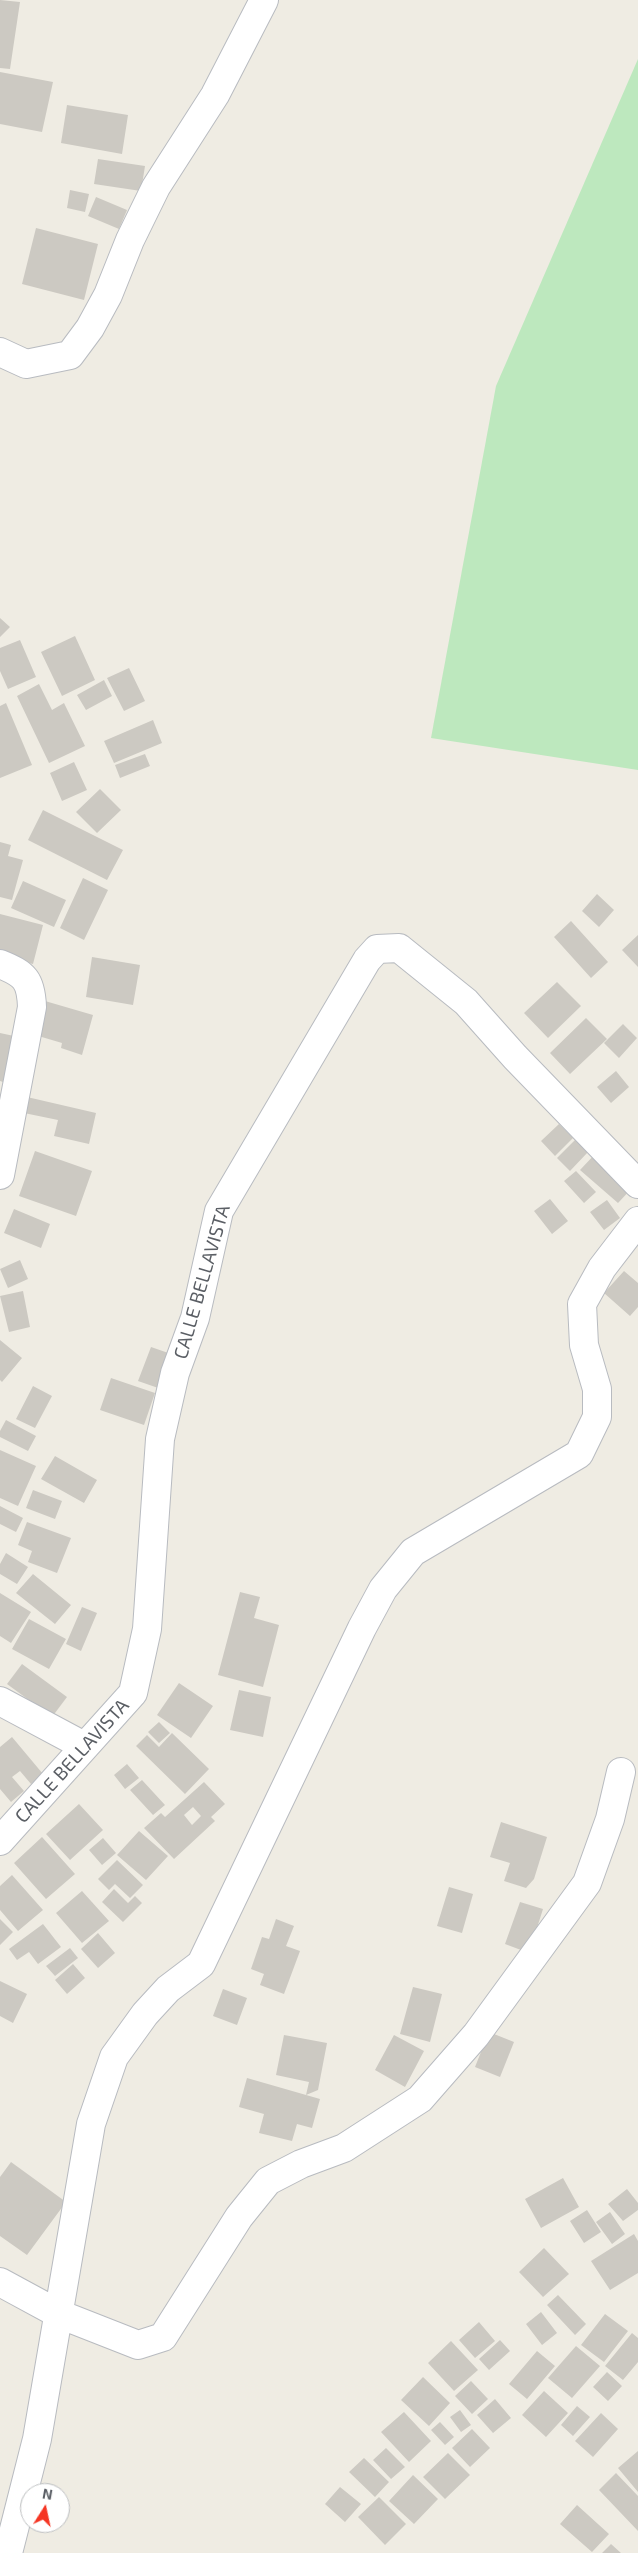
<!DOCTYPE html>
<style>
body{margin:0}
#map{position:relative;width:638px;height:2553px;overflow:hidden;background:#efece3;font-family:"Exo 2",sans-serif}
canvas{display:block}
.north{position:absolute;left:20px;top:2483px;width:50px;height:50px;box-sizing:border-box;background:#fff;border:1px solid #bdbfc1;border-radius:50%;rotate:10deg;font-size:14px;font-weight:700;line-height:20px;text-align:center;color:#5b5f65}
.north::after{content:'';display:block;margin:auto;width:18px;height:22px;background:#f53523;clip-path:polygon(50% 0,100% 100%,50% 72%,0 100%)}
</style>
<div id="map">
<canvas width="638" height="2553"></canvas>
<div class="north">N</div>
</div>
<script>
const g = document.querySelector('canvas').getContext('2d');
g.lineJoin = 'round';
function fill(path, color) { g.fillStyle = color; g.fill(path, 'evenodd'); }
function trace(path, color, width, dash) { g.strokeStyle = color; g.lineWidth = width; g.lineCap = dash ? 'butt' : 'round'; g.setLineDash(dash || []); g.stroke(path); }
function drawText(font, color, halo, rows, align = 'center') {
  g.font = font + ' "Exo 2",sans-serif'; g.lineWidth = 5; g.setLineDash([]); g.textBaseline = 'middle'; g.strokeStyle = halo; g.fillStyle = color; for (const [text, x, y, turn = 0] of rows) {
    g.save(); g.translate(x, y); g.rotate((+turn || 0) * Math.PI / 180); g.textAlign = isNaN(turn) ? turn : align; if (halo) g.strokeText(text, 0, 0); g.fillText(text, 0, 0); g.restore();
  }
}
const green = new Path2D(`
 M638 59V770L431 738 496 386Z`);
const building = new Path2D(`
 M0 0 20 2 10 69 0 68Z
 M0 72 53 82 42 132 0 124Z
 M67 105 128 115 122 154 61 143Z
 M98 159 145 166 141 191 94 184Z
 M70 190 89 194 85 212 67 208Z
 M96 197 127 210 119 229 88 216Z
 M36 228 98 244 84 300 22 284Z
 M0 618 10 627 0 637Z
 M75 636 95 680 62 696 41 652Z
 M20 640 36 677 8 689 0 671V648Z
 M129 668 145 701 124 711 107 678Z
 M104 680 112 696 86 710 77 695Z
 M39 684 52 710 64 703 85 746 49 763 17 696Z
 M6 703 32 765 0 778V706Z
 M153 720 162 743 114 763 104 741Z
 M145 754 150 766 120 778 115 765Z
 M74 762 87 790 62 801 50 773Z
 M100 789 121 810 97 833 76 812Z
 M43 810 123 850 107 880 28 840Z
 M0 842 11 845 8 856 23 860 12 900 0 897Z
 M83 878 108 890 84 940 60 928Z
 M23 881 66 900 54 927 11 908Z
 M597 894 614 910 599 927 582 911Z
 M0 914 43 925 33 964 0 956Z
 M571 921 608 962 591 978 554 937Z
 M638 935V967L622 950Z
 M92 957 140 965 133 1005 86 997Z
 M557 982 581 1006 548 1038 524 1013Z
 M45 1001 93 1015 82 1055 61 1048 62 1043 35 1035Z
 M586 1018 607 1039 570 1074 550 1053Z
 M623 1024 637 1038 619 1058 604 1043Z
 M0 1033 14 1036 3 1082 0 1081Z
 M616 1071 629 1087 611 1103 597 1087Z
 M27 1097 96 1113 89 1144 54 1136 58 1120 24 1113Z
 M559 1124 573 1138 555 1156 541 1141Z
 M575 1140 588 1152 570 1171 557 1158Z
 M35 1151 92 1171 76 1216 19 1196Z
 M596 1153 633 1187 618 1203 580 1170Z
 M576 1171 596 1192 584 1203 564 1181Z
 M550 1199 568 1221 552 1234 534 1211Z
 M607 1200 620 1218 604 1230 590 1212Z
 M14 1209 50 1224 41 1248 4 1233Z
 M20 1260 28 1279 8 1288 0 1269Z
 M624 1271 638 1283V1307L630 1316 604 1293Z
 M23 1291 30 1327 9 1332 0 1296Z
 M0 1340 22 1358 2 1382 0 1380Z
 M151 1347 177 1356 164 1390 138 1381Z
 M111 1378 155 1393 144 1425 100 1410Z
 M33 1386 52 1396 35 1428 16 1419Z
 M6 1420 36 1436 28 1451 0 1437V1431Z
 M0 1450 36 1466 18 1506 0 1498Z
 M55 1456 97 1480 84 1503 41 1479Z
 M33 1490 62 1501 55 1519 26 1508Z
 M0 1506 23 1518 16 1532 0 1524Z
 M27 1522 71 1538 57 1573 28 1562 32 1551 18 1545Z
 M6 1553 28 1567 17 1584 0 1574V1564Z
 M33 1574 71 1605 55 1624 16 1593Z
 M240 1592 260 1597 254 1618 279 1625 263 1687 218 1675Z
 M0 1593 31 1612 11 1643 0 1636Z
 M82 1607 97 1613 81 1651 66 1644Z
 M29 1619 66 1639 49 1669 12 1649Z
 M22 1664 67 1697 52 1717 7 1684Z
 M179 1683 213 1706 191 1738 157 1715Z
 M239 1690 271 1697 263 1737 230 1730Z
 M159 1722 170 1733 159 1743 148 1732Z
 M172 1733 209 1769 185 1794 136 1746 147 1735 159 1747Z
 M12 1737 43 1774 31 1784 20 1771 12 1777 24 1791 11 1802 0 1789V1747Z
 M127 1764 139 1778 125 1789 114 1775Z
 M142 1780 165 1805 153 1815 130 1790Z
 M204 1782 225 1804 211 1817 215 1821 174 1859 144 1828 161 1813 165 1817ZM193 1807 201 1816 192 1825 184 1815Z
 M79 1804 103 1830 70 1860 46 1834Z
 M501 1822 547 1837 534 1879 526 1888 504 1881 510 1863 490 1857Z
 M139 1831 168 1856 146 1880 117 1855Z
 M42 1837 75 1874 46 1899 14 1863Z
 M103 1838 116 1853 102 1865 89 1850Z
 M117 1860 143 1885 130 1898 115 1884 109 1890 98 1879Z
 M12 1875 43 1910 18 1931 0 1910V1886Z
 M449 1887 473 1894 462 1933 437 1926Z
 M114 1889 128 1903 135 1896 142 1903 123 1922 102 1902Z
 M82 1891 109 1921 82 1943 56 1913Z
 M520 1902 543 1909 529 1953 505 1944Z
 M0 1919 13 1932 0 1945Z
 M276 1919 294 1926 286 1946 300 1951 284 1994 260 1985 264 1974 251 1969 262 1937 269 1939Z
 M43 1924 61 1947 38 1964 29 1952 17 1960 9 1949Z
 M98 1933 115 1953 98 1968 81 1949Z
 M70 1948 78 1958 55 1976 46 1966Z
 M73 1964 85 1978 67 1994 55 1980Z
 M0 1981 27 1994 13 2023 0 2016Z
 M413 1987 442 1994 430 2042 400 2034Z
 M223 1989 247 1998 237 2025 213 2016Z
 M489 2032 514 2042 500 2077 475 2067Z
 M284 2035 327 2043 318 2090 306 2095 309 2082 276 2075Z
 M394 2035 424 2051 405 2087 375 2070Z
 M247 2078 320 2099 312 2128 297 2124 292 2141 259 2133 264 2114 239 2107Z
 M11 2162 66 2202 27 2255 0 2236V2177Z
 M563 2178 579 2207 541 2228 525 2199Z
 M627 2189 638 2203V2210L623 2221 608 2204Z
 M587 2210 601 2232 584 2243 570 2221Z
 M610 2212 625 2234 612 2244 596 2222Z
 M634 2234 638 2241V2273L610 2290 591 2261Z
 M544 2248 569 2274 543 2297 519 2272Z
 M558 2295 586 2324 575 2335 547 2305Z
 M541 2312 557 2333 542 2345 526 2324Z
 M605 2314 628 2331 604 2362 581 2345Z
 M479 2322 495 2341 475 2358 459 2340Z
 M632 2333 638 2338V2362L623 2380 605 2366Z
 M500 2340 510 2351 489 2370 479 2359Z
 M451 2341 478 2370 454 2391 428 2363Z
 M576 2346 600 2366 572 2398 548 2378Z
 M537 2351 555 2366 527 2399 509 2384Z
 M607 2372 622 2386 608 2401 593 2387Z
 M423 2377 450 2403 429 2426 401 2400Z
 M471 2381 488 2399 472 2414 455 2396Z
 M544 2391 568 2413 546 2437 522 2415Z
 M495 2399 511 2418 493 2433 477 2415Z
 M577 2406 590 2417 573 2436 561 2425Z
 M460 2410 471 2425 461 2432 450 2417Z
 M404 2412 431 2441 409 2462 381 2432Z
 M601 2413 618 2429 593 2457 575 2441Z
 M440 2422 454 2437 445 2445 431 2430Z
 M472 2429 490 2448 470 2467 452 2448Z
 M386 2448 405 2467 391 2479 373 2460Z
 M638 2451V2492L618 2468Z
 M448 2453 470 2475 445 2499 423 2477Z
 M364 2458 389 2482 375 2497 349 2472Z
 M616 2473 638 2496V2531L599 2490Z
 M413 2475 438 2499 414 2524 389 2501Z
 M340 2487 361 2504 345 2522 325 2504Z
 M379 2497 406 2524 385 2545 358 2517Z
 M577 2505 609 2534 592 2552 560 2524Z
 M611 2544 621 2553H602Z`);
const minor = new Path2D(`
 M0 352 26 364 70 355 90 328 108 295 130 240 156 187 215 95 264 0
 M0 964C25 974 31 980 32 1007L0 1175
 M0 1701 84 1746
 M0 1841 133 1693 147 1629 160 1439 175 1373 195 1318 219 1211 367 960 377 949 399 948 466 1002 515 1057 638 1184
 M0 2282 59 2314 138 2345 163 2337 239 2217 268 2181 301 2164 344 2148 420 2099 476 2035 587 1883 610 1819 621 1772
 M8 2553 37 2439 91 2124 114 2057 145 2014 168 1989 201 1964 362 1628 383 1589 413 1552 579 1454 597 1417V1389L584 1345 582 1304 602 1268 638 1221`);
const streetNames = [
 ["CALLE BELLAVISTA",202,1282,-74],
 ["CALLE BELLAVISTA",72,1761,-48]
];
fill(green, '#bde8be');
fill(building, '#ccc9c2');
trace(minor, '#b8bbc0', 30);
trace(minor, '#fff', 28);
drawText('19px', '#5b5f65', '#fff', streetNames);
</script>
